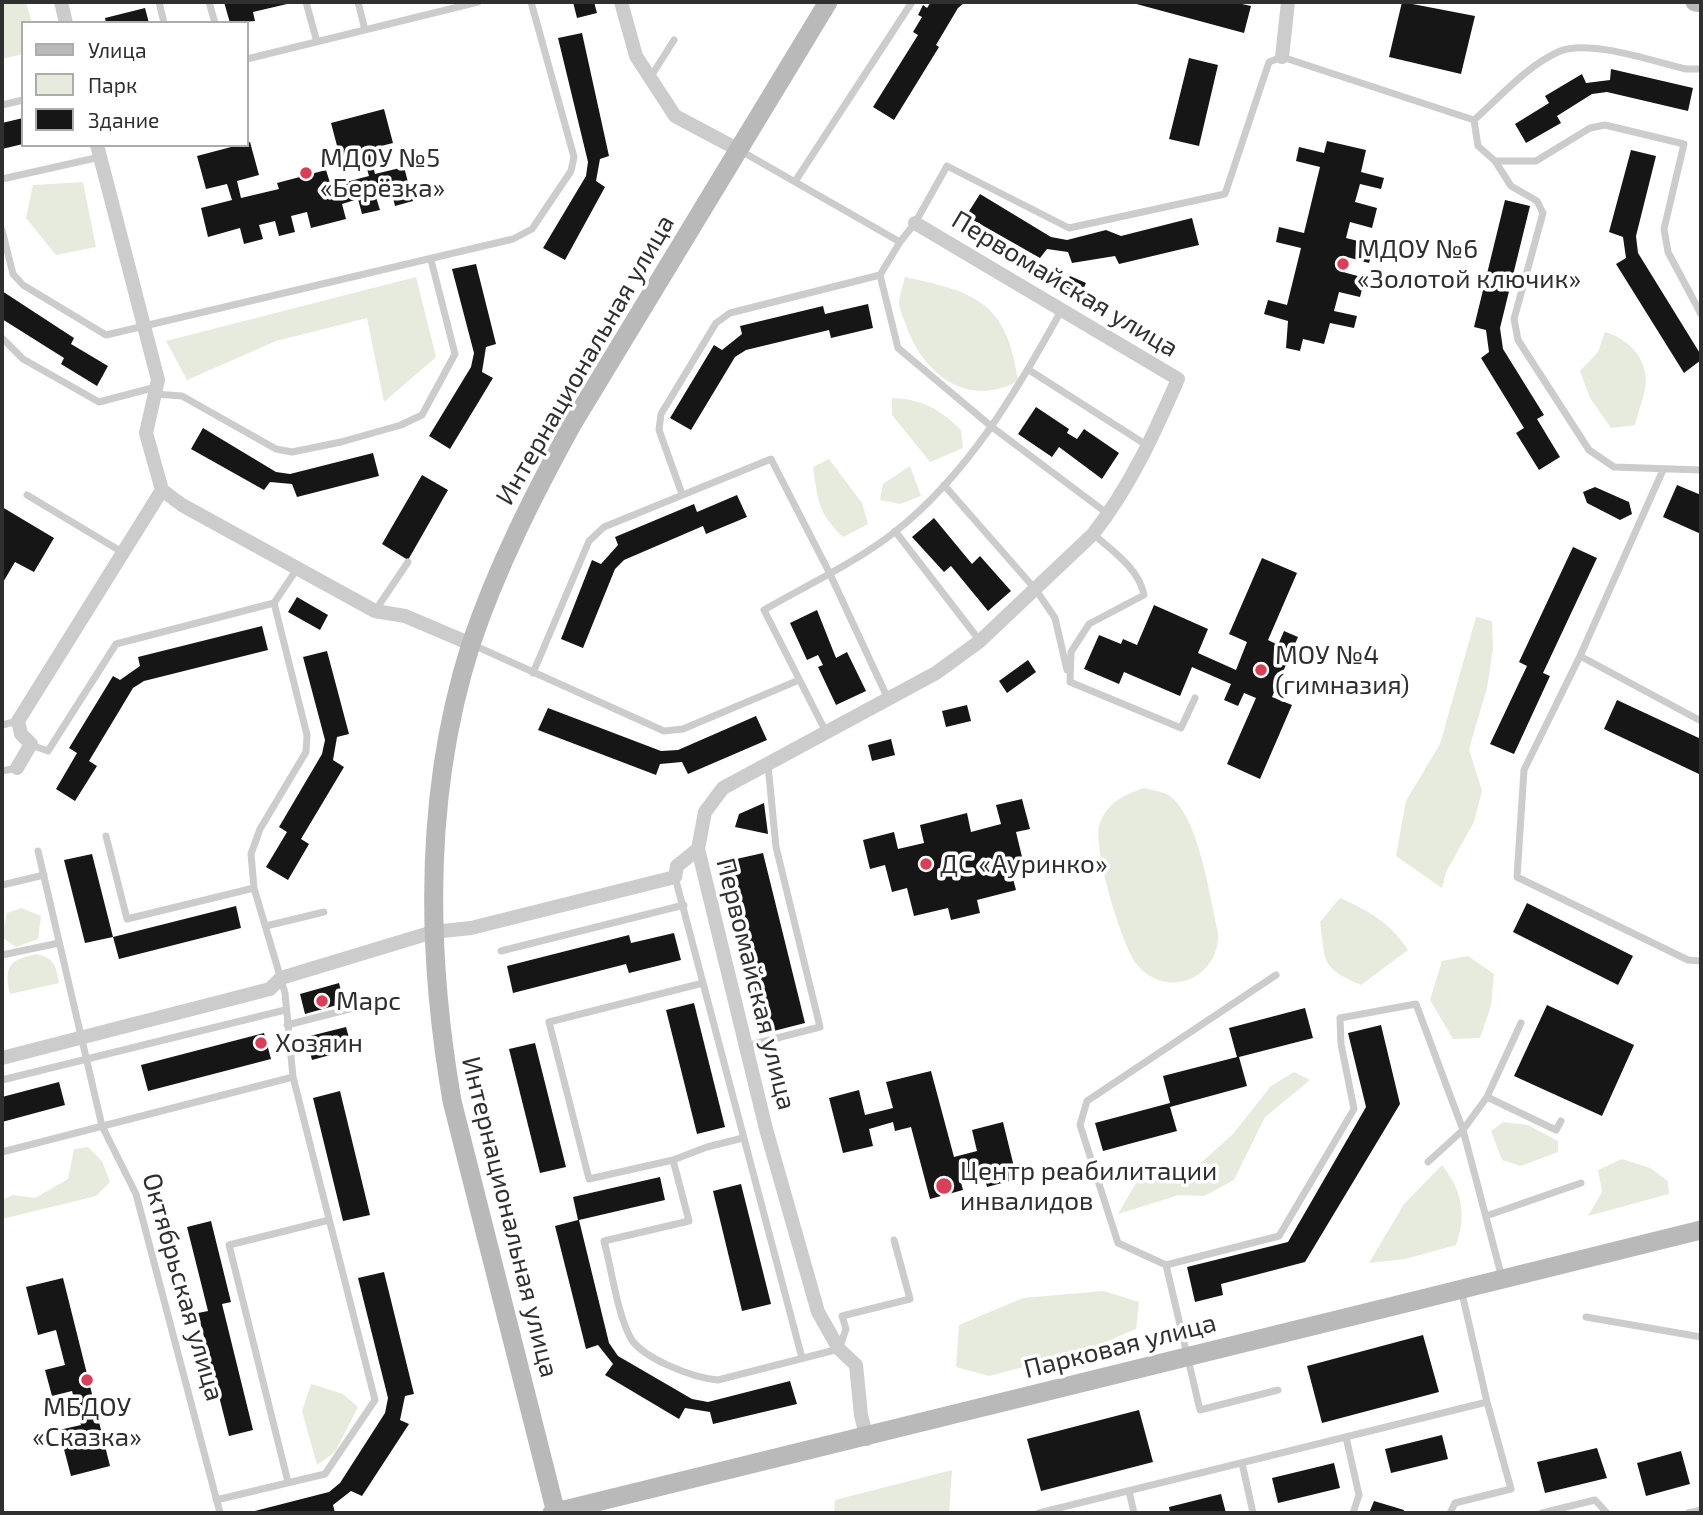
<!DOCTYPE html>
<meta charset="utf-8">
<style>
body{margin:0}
#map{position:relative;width:1703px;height:1515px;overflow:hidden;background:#fff;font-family:"Exo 2",sans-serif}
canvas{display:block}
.frame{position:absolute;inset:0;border:4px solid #2f2f2f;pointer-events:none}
.legend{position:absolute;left:21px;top:21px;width:228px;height:126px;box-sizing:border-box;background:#fff;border:2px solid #acacac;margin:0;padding:9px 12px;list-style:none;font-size:21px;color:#2f2f2f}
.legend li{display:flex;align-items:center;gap:14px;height:35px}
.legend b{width:35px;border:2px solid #acacac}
</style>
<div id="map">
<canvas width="1703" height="1515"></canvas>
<div class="frame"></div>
<ul class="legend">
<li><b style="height:9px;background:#b9b9b9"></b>Улица</li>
<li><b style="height:19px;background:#e6ebde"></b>Парк</li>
<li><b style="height:19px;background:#161616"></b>Здание</li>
</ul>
</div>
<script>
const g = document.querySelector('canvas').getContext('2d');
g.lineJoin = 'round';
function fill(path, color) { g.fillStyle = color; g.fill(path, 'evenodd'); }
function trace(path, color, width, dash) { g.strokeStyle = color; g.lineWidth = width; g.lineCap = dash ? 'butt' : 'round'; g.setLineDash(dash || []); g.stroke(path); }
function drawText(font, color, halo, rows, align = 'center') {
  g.font = font + ' "Exo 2",sans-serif'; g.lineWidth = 7; g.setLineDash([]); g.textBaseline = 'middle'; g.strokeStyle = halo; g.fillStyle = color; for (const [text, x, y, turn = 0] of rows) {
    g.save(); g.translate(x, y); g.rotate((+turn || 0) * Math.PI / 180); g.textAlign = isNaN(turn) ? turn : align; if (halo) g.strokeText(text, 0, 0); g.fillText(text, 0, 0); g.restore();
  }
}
const green = new Path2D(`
 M2 2H26L32 23H23V54L2 59Z
 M83 182 96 247 56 255 26 218 33 185Z
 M416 277 436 357 384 402 367 318 276 341 187 380 166 341Z
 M905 277C976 292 1007 302 1018 381 967 409 923 374 906 325 904 319 900 311 899 304 899 296 903 285 905 277Z
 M1605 332C1627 338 1645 356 1646 380 1646 393 1638 411 1635 425L1611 428 1590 398 1580 371 1598 352Z
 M892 398C922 399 940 409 961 430L963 448 930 462 892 415Z
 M829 459 862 503 868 524 843 537C818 513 818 501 813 467Z
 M910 466 921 496 900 504 880 500 883 484Z
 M1476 617 1492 621 1493 649 1487 688 1469 749 1482 791 1474 822 1446 872 1442 888 1396 856 1406 801 1440 744Z
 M1144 788C1151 790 1160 791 1166 794 1198 809 1210 899 1218 932 1221 979 1164 1002 1135 962 1121 942 1091 844 1100 823 1108 802 1124 795 1144 788Z
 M1340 898C1369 911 1390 922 1408 950L1361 985C1320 967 1326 963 1320 922Z
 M21 908 41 916 38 939 16 947 2 937 7 913Z
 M36 954C54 958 56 965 59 983L10 994C4 968 8 960 36 954Z
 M1468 956 1494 974 1491 1006 1480 1038 1453 1039 1430 1000 1442 961Z
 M1294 1072 1310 1080 1265 1117 1234 1180 1204 1196 1179 1195 1118 1214 1136 1183 1192 1171 1233 1134 1271 1086Z
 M1503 1122 1528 1125 1558 1141V1152L1521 1166 1502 1160 1491 1131Z
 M88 1147 102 1161 110 1182 96 1196 2 1219V1200L13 1195 35 1198 68 1179 74 1149Z
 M1622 1159 1650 1168 1668 1181 1669 1194 1588 1216 1602 1192 1598 1170Z
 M1442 1165C1462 1191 1467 1214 1456 1245L1405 1259 1369 1263 1404 1204Z
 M1104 1291 1139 1302 1136 1329 1084 1351 989 1376 956 1367 959 1325 1023 1298Z
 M311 1384 343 1394 358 1407 335 1452 317 1465 302 1411Z
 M952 1470 949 1513H834L835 1500Z`);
const building = new Path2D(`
 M224 2H287V4L253 12 255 21 230 23Z
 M573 2H594L597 13 577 18Z
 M931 2H965L958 8 936 45 939 47 894 120 873 107 918 35 913 32 922 17 918 15 923 5 927 8Z
 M1129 2H1233L1251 6 1244 33Z
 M1402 2 1475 16 1461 74 1389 57Z
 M145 8 149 23H106L105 18Z
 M582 33 609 156 600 159 596 181 605 187 565 260 543 248 586 176 588 162 558 38Z
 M1189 58 1218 65 1199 146 1169 139Z
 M1611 69 1693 88 1688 111 1607 92 1592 94 1557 116 1561 123 1526 143 1515 124 1549 103 1545 96 1582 74 1586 83 1610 80Z
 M384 109 393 143 369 149 375 174 404 167 413 201 395 206 391 190 375 194 380 210 362 214 358 199 342 204 346 219 311 228 307 212 291 216 295 232 279 236 275 221 259 225 263 239 244 244 240 228 208 237 201 208 232 200 227 184 206 189 197 156 250 142 259 175 237 181 241 198 279 189 277 183 326 170 331 186 369 176 362 151 340 157 331 123Z
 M23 118V144L2 149V123Z
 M1327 141 1366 150 1361 172 1384 178 1381 189 1360 184 1355 202 1377 208 1372 228 1350 222 1346 238 1374 245 1369 263 1347 257 1343 272 1365 278 1360 297 1339 292 1334 311 1357 316 1354 328 1330 323 1324 344 1303 339 1300 351 1286 348 1288 321 1264 314 1268 300 1287 305 1301 248 1276 242 1279 227 1304 233 1320 167 1296 161 1299 147 1324 153Z
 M1631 150 1656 156 1636 236 1638 253 1701 355V360L1684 373 1616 264 1626 258 1623 237 1609 232Z
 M980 194 1051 237 1067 240 1106 230 1121 236 1192 218 1199 245 1119 264 1115 256 1072 263 1068 252 1047 249 1040 258 966 216Z
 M1505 200 1530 206 1500 328 1503 349 1544 415 1537 419 1560 457 1539 470 1516 433 1524 428 1481 358 1489 352 1486 330 1474 327Z
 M476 264 496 344 486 347 482 372 493 378 450 449 429 436 471 367 474 353 452 269Z
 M1070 276 1086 283 1081 294 1065 287Z
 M2 291 74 338 71 344 108 366 97 386 61 364 64 358 2 319Z
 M868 304 873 328 831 338 829 330 746 350 735 357 691 430 670 418 714 345 722 350 742 334 740 326 823 306 825 314Z
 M1036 407 1069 429 1067 433 1077 439 1084 429 1119 453 1102 479 1059 447 1052 457 1018 434Z
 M203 428 276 472 290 474 373 453 379 476 297 497 292 484 270 482 264 490 191 449Z
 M422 475 448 490 408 560 382 544Z
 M1677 485 1701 495V534L1663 517Z
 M1595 487 1629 502 1632 514 1620 520 1587 503 1583 492Z
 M737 495 747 517 706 534 703 526 624 560 615 569 583 648 561 639 592 560 601 564 618 545 615 537 694 504 697 512Z
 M2 507 54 538 34 572 15 562 2 584Z
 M934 518 972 564 980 556 1011 591 988 611 951 566 944 572 912 537Z
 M1573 547 1597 558 1543 673 1550 676 1514 754 1490 744 1527 666 1519 662Z
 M1262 558 1297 573 1268 640 1278 645 1284 631 1298 637 1272 697 1292 705 1260 779 1227 764 1256 698 1244 693 1238 706 1224 700 1231 684 1192 667 1180 696 1124 672 1119 684 1084 669 1099 635 1121 644 1123 639 1137 645 1154 605 1208 629 1198 653 1236 670 1247 642 1229 634Z
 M297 597 328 615 320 630 288 612Z
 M817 610 836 658 847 652 866 691 836 705 818 667 823 665 818 655 807 660 790 623Z
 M262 626 268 650 144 681 133 688 89 761 97 766 75 801 56 789 77 753 69 748 113 676 120 680 140 666 138 657Z
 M327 651 349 734 337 737 333 760 344 767 301 839 309 844 288 880 266 867 287 832 279 827 322 754 325 740 303 657Z
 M1028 660 1036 672 1007 693 999 681Z
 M1617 700 1701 739V775L1604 729Z
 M967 705 971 721 946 727 942 711Z
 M548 708 661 751 678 750 756 716 767 740 688 774 682 762 660 764 656 775 538 730Z
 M891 739 895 755 872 761 868 745Z
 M1022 799 1030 829 1016 832 1023 861 1009 864 1016 890 977 900 980 913 951 920 948 908 914 916 907 888 892 892 885 865 870 869 863 840 894 832 898 849 924 843 920 825 967 813 971 832 1001 824 996 805Z
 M764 803 768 834 735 827 739 814Z
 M763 853 805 1023 766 1033 723 862Z
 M92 854 113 937 85 943 64 860Z
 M1527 903 1633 956 1618 985 1513 932Z
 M236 906 241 928 119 959 113 937Z
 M674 933 681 960 629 973 626 964 513 993 507 966 629 935 631 943Z
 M339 983 344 1003 305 1014 300 994Z
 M694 1003 725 1127 697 1134 666 1010Z
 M1547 1005 1634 1045 1602 1116 1514 1076Z
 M1305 1008 1313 1038 1239 1057 1247 1086 1170 1107 1177 1131 1103 1151 1095 1123 1170 1103 1163 1076 1237 1057 1229 1028Z
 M1381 1025 1400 1104 1305 1262 1221 1284 1223 1295 1195 1302 1187 1267 1288 1242 1366 1107 1348 1033Z
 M346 1027 352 1049 312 1060 306 1037Z
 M264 1033 271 1059 148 1091 141 1065Z
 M535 1043 566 1167 540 1173 509 1049Z
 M931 1071 954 1157 977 1151 972 1130 1003 1122 1017 1179 987 1187 982 1169 959 1175 963 1190 930 1199 911 1127 895 1131 893 1122 869 1129 873 1146 843 1153 829 1098 859 1090 865 1115 893 1108 886 1082Z
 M59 1082 65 1105 2 1122V1097Z
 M340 1091 370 1215 343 1221 313 1098Z
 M660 1177 665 1200 579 1220 609 1343 618 1356 692 1399 708 1402 790 1381 797 1404 713 1424 710 1412 685 1408 679 1419 605 1375 613 1364 598 1345 586 1349 555 1226 578 1220 573 1197Z
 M741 1184 771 1304 742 1311 713 1191Z
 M211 1221 231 1302 222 1304 253 1430 229 1436 198 1313 208 1311 187 1227Z
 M384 1272 414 1394 405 1396 400 1420 409 1424 362 1496 351 1491 333 1505 335 1513H247L329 1492 340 1483 385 1413 388 1398 358 1278Z
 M63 1278 110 1466 71 1476 59 1430 81 1425 72 1391 52 1396 45 1370 65 1365 56 1330 38 1335 26 1287Z
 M1423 1335 1439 1392 1322 1423 1307 1366Z
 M1139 1410 1153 1462 1041 1491 1027 1439Z
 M1442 1435 1448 1459 1391 1473 1385 1449Z
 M1597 1448 1607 1478 1545 1493 1537 1462Z
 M1681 1451 1690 1484 1646 1496 1637 1463Z
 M1334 1463 1340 1488 1278 1503 1272 1478Z
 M1221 1494 1226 1513H1170L1169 1507Z
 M1374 1501 1404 1510 1403 1513H1369Z`);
const lane = new Path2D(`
 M159 2 164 23
 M209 2 215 23
 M306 2 317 42
 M358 2 365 30
 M247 59 478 2
 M650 78 674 40
 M2 105 23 100
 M1474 120 1478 146 1495 161
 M741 151 900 242 915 223 947 166 1069 228 1225 194 1269 62 1282 57 1474 120C1500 97 1527 66 1558 52 1587 38 1655 62 1686 69H1701
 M2 179 100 157
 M796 180 912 2
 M2 230 13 274 23 285 106 335 513 239 532 229 571 171 574 157 531 2
 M880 275 898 348 992 427 1108 514
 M1701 314 1668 252 1664 229 1684 144 1605 125 1590 128 1536 161H1495L1511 186 1537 201 1543 213 1514 319 1518 340 1589 450 1614 467 1701 470
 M2 338 23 359 99 402 156 387
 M1029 370 1148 446
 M155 394 182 396 276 449 292 452 341 442 401 425 422 415 455 354 431 260
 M1663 470 1580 656 1524 770 1517 877 1688 960 1701 961
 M944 485 1036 590 1055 618 1067 670
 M682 494 659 430 661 414 716 323 730 313 880 275 900 242
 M27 495 122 552
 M895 531 980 641
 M1093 534C1113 551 1139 569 1144 595L1089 624 1071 652 1070 682 1181 728 1195 698
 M375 611 408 562
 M471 644 664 731 683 729 799 680
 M1580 656 1701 721
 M533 673 589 541 604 527 771 459 829 572 889 701
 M2 725 18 721
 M827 734 764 610C807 585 857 562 896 531 968 474 1017 391 1061 311
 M31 745 48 751 116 644 274 603 297 569
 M2 771 17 768
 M106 836 127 919 254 888
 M38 851 102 1126 136 1194 220 1513
 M675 877 802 1358
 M2 885 44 875
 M266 926 324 912
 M501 951 684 905
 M2 955 59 943
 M703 983 549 1022 589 1179 673 1160 707 1147 743 1138
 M287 1025 365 1005
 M746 1046 820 1027 776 847 768 765
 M2 1080 285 1010
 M1487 1097 1556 1130 1561 1121
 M2 1152 293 1077
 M673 1160 689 1221 604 1241C612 1271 616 1307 629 1335 639 1358 694 1378 718 1380L839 1349 846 1329 842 1316 910 1299 894 1240
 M1428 1162 1463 1130 1487 1097 1521 1023
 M1486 1216 1581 1183
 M1166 1265 1118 1243 1080 1125 1087 1101 1276 975
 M1586 1317 1701 1337
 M1278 1390 1200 1410 1166 1265 1279 1236 1354 1109 1341 1044 1340 1018 1416 1004 1463 1130 1502 1278
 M1346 1437 1359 1495 1353 1513
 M1242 1463 1253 1513
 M288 1482 229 1245 329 1220
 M1129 1491 1134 1513
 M216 1500 325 1474 375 1400 293 1077 285 993 254 888 251 854 260 829 306 752 307 735 274 603
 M1039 1513 1487 1402 1461 1289
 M1450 1513 1455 1503 1511 1489 1487 1402
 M1542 1513 1595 1500 1607 1513
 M1688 1513 1701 1510`);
const street = new Path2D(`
 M61 2 66 23
 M621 2 636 56 675 116 739 150
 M1282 57 1288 2
 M162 490 182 505 375 611 405 616 471 644
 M17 768 31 744 21 734 18 721 162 490 146 433 158 380 97 145
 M2 1058 270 989 281 978 433 932 471 928 675 877 677 866 698 849
 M867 1439 861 1415 856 1365 839 1349 818 1312 766 1129 698 849 705 812 723 788 936 673 980 641 1093 534C1130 487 1154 434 1178 379L915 223`);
const secondary = new Path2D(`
 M1695 2 1701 3
 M552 1513C936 1421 1318 1324 1701 1230
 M556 1513 452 1101C426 950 424 791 471 644 497 567 534 494 573 423L828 2`);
const markers = [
 [306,173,7,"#d83f58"],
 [1343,264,7,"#d83f58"],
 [1261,670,7,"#d83f58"],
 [926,864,7,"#d83f58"],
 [322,1001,7,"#d83f58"],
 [261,1043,7,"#d83f58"],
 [944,1186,9,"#d83f58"],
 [87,1380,7,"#d83f58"]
];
const poiNames = [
 ["МДОУ №5",320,158],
 ["«Берёзка»",320,188],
 ["МДОУ №6",1357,249],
 ["«Золотой ключик»",1357,279],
 ["МОУ №4",1275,655],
 ["(гимназия)",1275,685],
 ["ДС «Ауринко»",940,864],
 ["Марс",336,1001],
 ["Хозяин",275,1043],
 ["Центр реабилитации",960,1171],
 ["инвалидов",960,1201],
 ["МБДОУ",87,1407,"center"],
 ["«Сказка»",87,1437,"center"]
];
const streetNames = [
 ["Первомайская улица",1065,284,31],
 ["Интернациональная улица",585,360,-60],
 ["Первомайская улица",756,984,76],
 ["Интернациональная улица",510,1217,76],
 ["Октябрьская улица",183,1287,74],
 ["Парковая улица",1120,1346,-14]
];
fill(green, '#e6ebde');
fill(building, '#161616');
trace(lane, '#ccc', 7);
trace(street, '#ccc', 14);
trace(secondary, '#b9b9b9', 19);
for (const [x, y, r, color] of markers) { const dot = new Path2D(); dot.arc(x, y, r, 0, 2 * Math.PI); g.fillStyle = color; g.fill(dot); trace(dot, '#fff', 2.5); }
drawText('26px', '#2f2f2f', '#fff', poiNames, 'left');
drawText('26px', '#2f2f2f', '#fff', streetNames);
</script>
